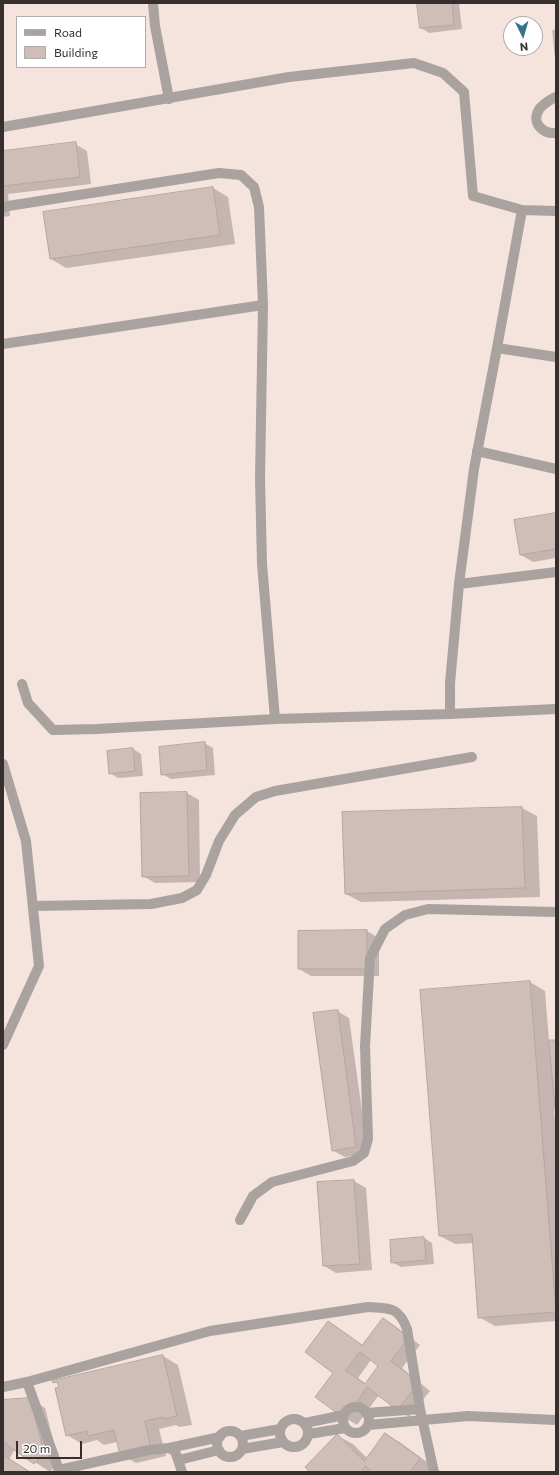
<!DOCTYPE html>
<style>
body{margin:0}
#map{position:relative;width:559px;height:1475px;overflow:hidden;background:#f5e3dd;font-family:Commissioner,sans-serif}
canvas{display:block}
.frame{position:absolute;inset:0;border:4px solid #362f2d;pointer-events:none}
.legend{position:absolute;left:16px;top:16px;width:130px;height:52px;box-sizing:border-box;background:#fff;border:1px solid #afacab;margin:0;padding:5px 7px;list-style:none;font-size:12px;color:#362f2d}
.legend li{display:flex;align-items:center;gap:8px;height:20px}
.legend b{width:20px;border:1px solid #afacab}
.north{position:absolute;left:503px;top:16px;width:40px;height:40px;box-sizing:border-box;background:#fff;border:1px solid #afacab;border-radius:50%;rotate:175deg;font-size:11px;font-weight:700;line-height:16px;text-align:center;color:#362f2d}
.north::after{content:'';display:block;margin:auto;width:14px;height:18px;background:#337687;clip-path:polygon(50% 0,100% 100%,50% 72%,0 100%)}
.scale{position:absolute;left:16px;top:1441px;width:66px;height:18px;box-sizing:border-box;border:2px solid #362f2d;border-top:0;padding-left:5px;font-size:12px;line-height:14px;white-space:nowrap;color:#362f2d;-webkit-text-stroke:3px #fff;paint-order:stroke}
</style>
<div id="map">
<canvas width="559" height="1475"></canvas>
<div class="frame"></div>
<ul class="legend">
<li><b style="height:5px;background:#aaa29f"></b>Road</li>
<li><b style="height:11px;background:#cfbdb7"></b>Building</li>
</ul>
<div class="north">N</div>
<div class="scale">20 m</div>
</div>
<script>
const g = document.querySelector('canvas').getContext('2d');
g.lineJoin = 'round';
function fill(path, color) { g.fillStyle = color; g.fill(path, 'evenodd'); }
function trace(path, color, width, dash) { g.strokeStyle = color; g.lineWidth = width; g.lineCap = dash ? 'butt' : 'round'; g.setLineDash(dash || []); g.stroke(path); }
const shadow = new Path2D(`
 M418 3H459L462 29 429 33 421 28Z
 M75 144 87 151 91 184 8 194 10 216 3 217V152Z
 M213 188 228 197 235 244 66 268 51 259Z
 M556 514V558L533 562 521 555Z
 M204 743 213 748 215 775 171 779 162 774Z
 M133 749 141 754 143 776 118 778 110 773Z
 M187 793 199 800 200 882 155 883 143 876 141 794Z
 M522 808 537 816 540 897 361 902 346 894Z
 M367 931 379 938V976H311L299 969Z
 M530 982 545 991 549 1041H556V1109H554L556 1131V1321L495 1326 479 1317 474 1243 455 1244 440 1236Z
 M337 1011 349 1018 368 1154 345 1157 332 1150Z
 M354 1181 366 1188 372 1270 336 1273 324 1266Z
 M424 1238 432 1243 434 1264 401 1267 392 1262Z
 M383 1319 395 1326 420 1345 402 1368 430 1391 409 1417 397 1410 379 1395 357 1425 345 1418 334 1373 329 1322 363 1346ZM371 1360 380 1366 366 1384 358 1378Z
 M163 1356 178 1365 192 1425 179 1427 176 1425 159 1429 166 1456 136 1463 120 1454 117 1442 104 1445 97 1440 82 1444 67 1435Z
 M30 1399 45 1408 59 1462 50 1472 15 1449 9 1459 30 1472H3V1401Z
 M386 1434 401 1443 435 1468 431 1472H312L338 1436 353 1444 367 1458Z`);
const building = new Path2D(`
 M417 3H452L454 25 420 28Z
 M556 30V64L553 31Z
 M76 142 80 177 3 186V151Z
 M213 187 220 235 50 259 43 212Z
 M556 513V549L520 555 514 520Z
 M205 742 207 770 161 775 159 747Z
 M133 748 135 771 109 774 107 751Z
 M187 792 189 876 142 877 140 793Z
 M522 807 525 888 345 894 342 812Z
 M367 930V969H298V931Z
 M530 981 556 1312 478 1318 472 1234 439 1236 420 990Z
 M338 1010 356 1147 332 1151 313 1013Z
 M549 1040H556V1118Z
 M354 1180 360 1264 323 1266 317 1182Z
 M424 1237 426 1260 391 1263 390 1240Z
 M383 1318 409 1337 391 1361 419 1383 397 1410 367 1387 345 1419 315 1397 333 1373 305 1352 328 1321 362 1345ZM360 1352 378 1366 365 1384 346 1371Z
 M163 1355 177 1416 163 1419V1417L145 1421 151 1448 120 1455 114 1430 88 1436 87 1431 66 1436 55 1388 59 1387 57 1382 53 1383 52 1381Z
 M30 1398 44 1453 34 1464 3 1442V1400Z
 M385 1433 420 1458 410 1472H372L366 1466 360 1472H310L305 1467 337 1434 364 1461Z
 M3 1455 30 1472H3Z`);
const minor = new Path2D(`
 M153 3 155 26 169 99
 M556 97C551 99 544 104 540 108 530 122 542 134 556 133
 M3 127 289 77 414 63 443 73 464 92 473 196 522 210 556 211
 M3 208 8 206 219 173 241 175 254 187 259 207 263 305 260 478 262 564 275 719
 M522 210 497 348 474 469 459 584 450 683V714L556 709
 M3 344 263 305
 M497 348 556 357
 M477 451 556 469
 M459 584 556 572
 M22 684 28 703 53 730 97 729 275 719 450 714
 M3 764 26 841 39 966 3 1045
 M33 906 151 904 182 898 197 890 206 875 219 841 235 815 256 797 275 791 472 757
 M240 1220 253 1196 272 1182 353 1161 364 1153 368 1139 365 1046 370 958 385 929 405 915 428 909 556 912
 M27 1382 210 1331 368 1307C390 1308 399 1307 407 1329L420 1409 434 1472
 M3 1387 27 1382 59 1470
 M343 1420a13 13 0 1 1 26 0a13 13 0 1 1-26 0Z
 M366 1413 420 1409
 M280 1433a14 14 0 1 1 28 0a14 14 0 1 1-28 0Z
 M305 1423 344 1415
 M368 1425 468 1416 556 1420
 M217 1444a13 13 0 1 1 26 0a13 13 0 1 1-26 0Z
 M309 1434 345 1428
 M241 1436 280 1429
 M169 1448 220 1437
 M242 1449 283 1442
 M179 1460 219 1450
 M58 1472 59 1470 149 1450 169 1448 175 1451 182 1472`);
fill(shadow, '#0003');
fill(building, '#cfbdb7');
trace(building, '#b6a5a0', 1);
trace(minor, '#aaa29f', 10);
</script>
